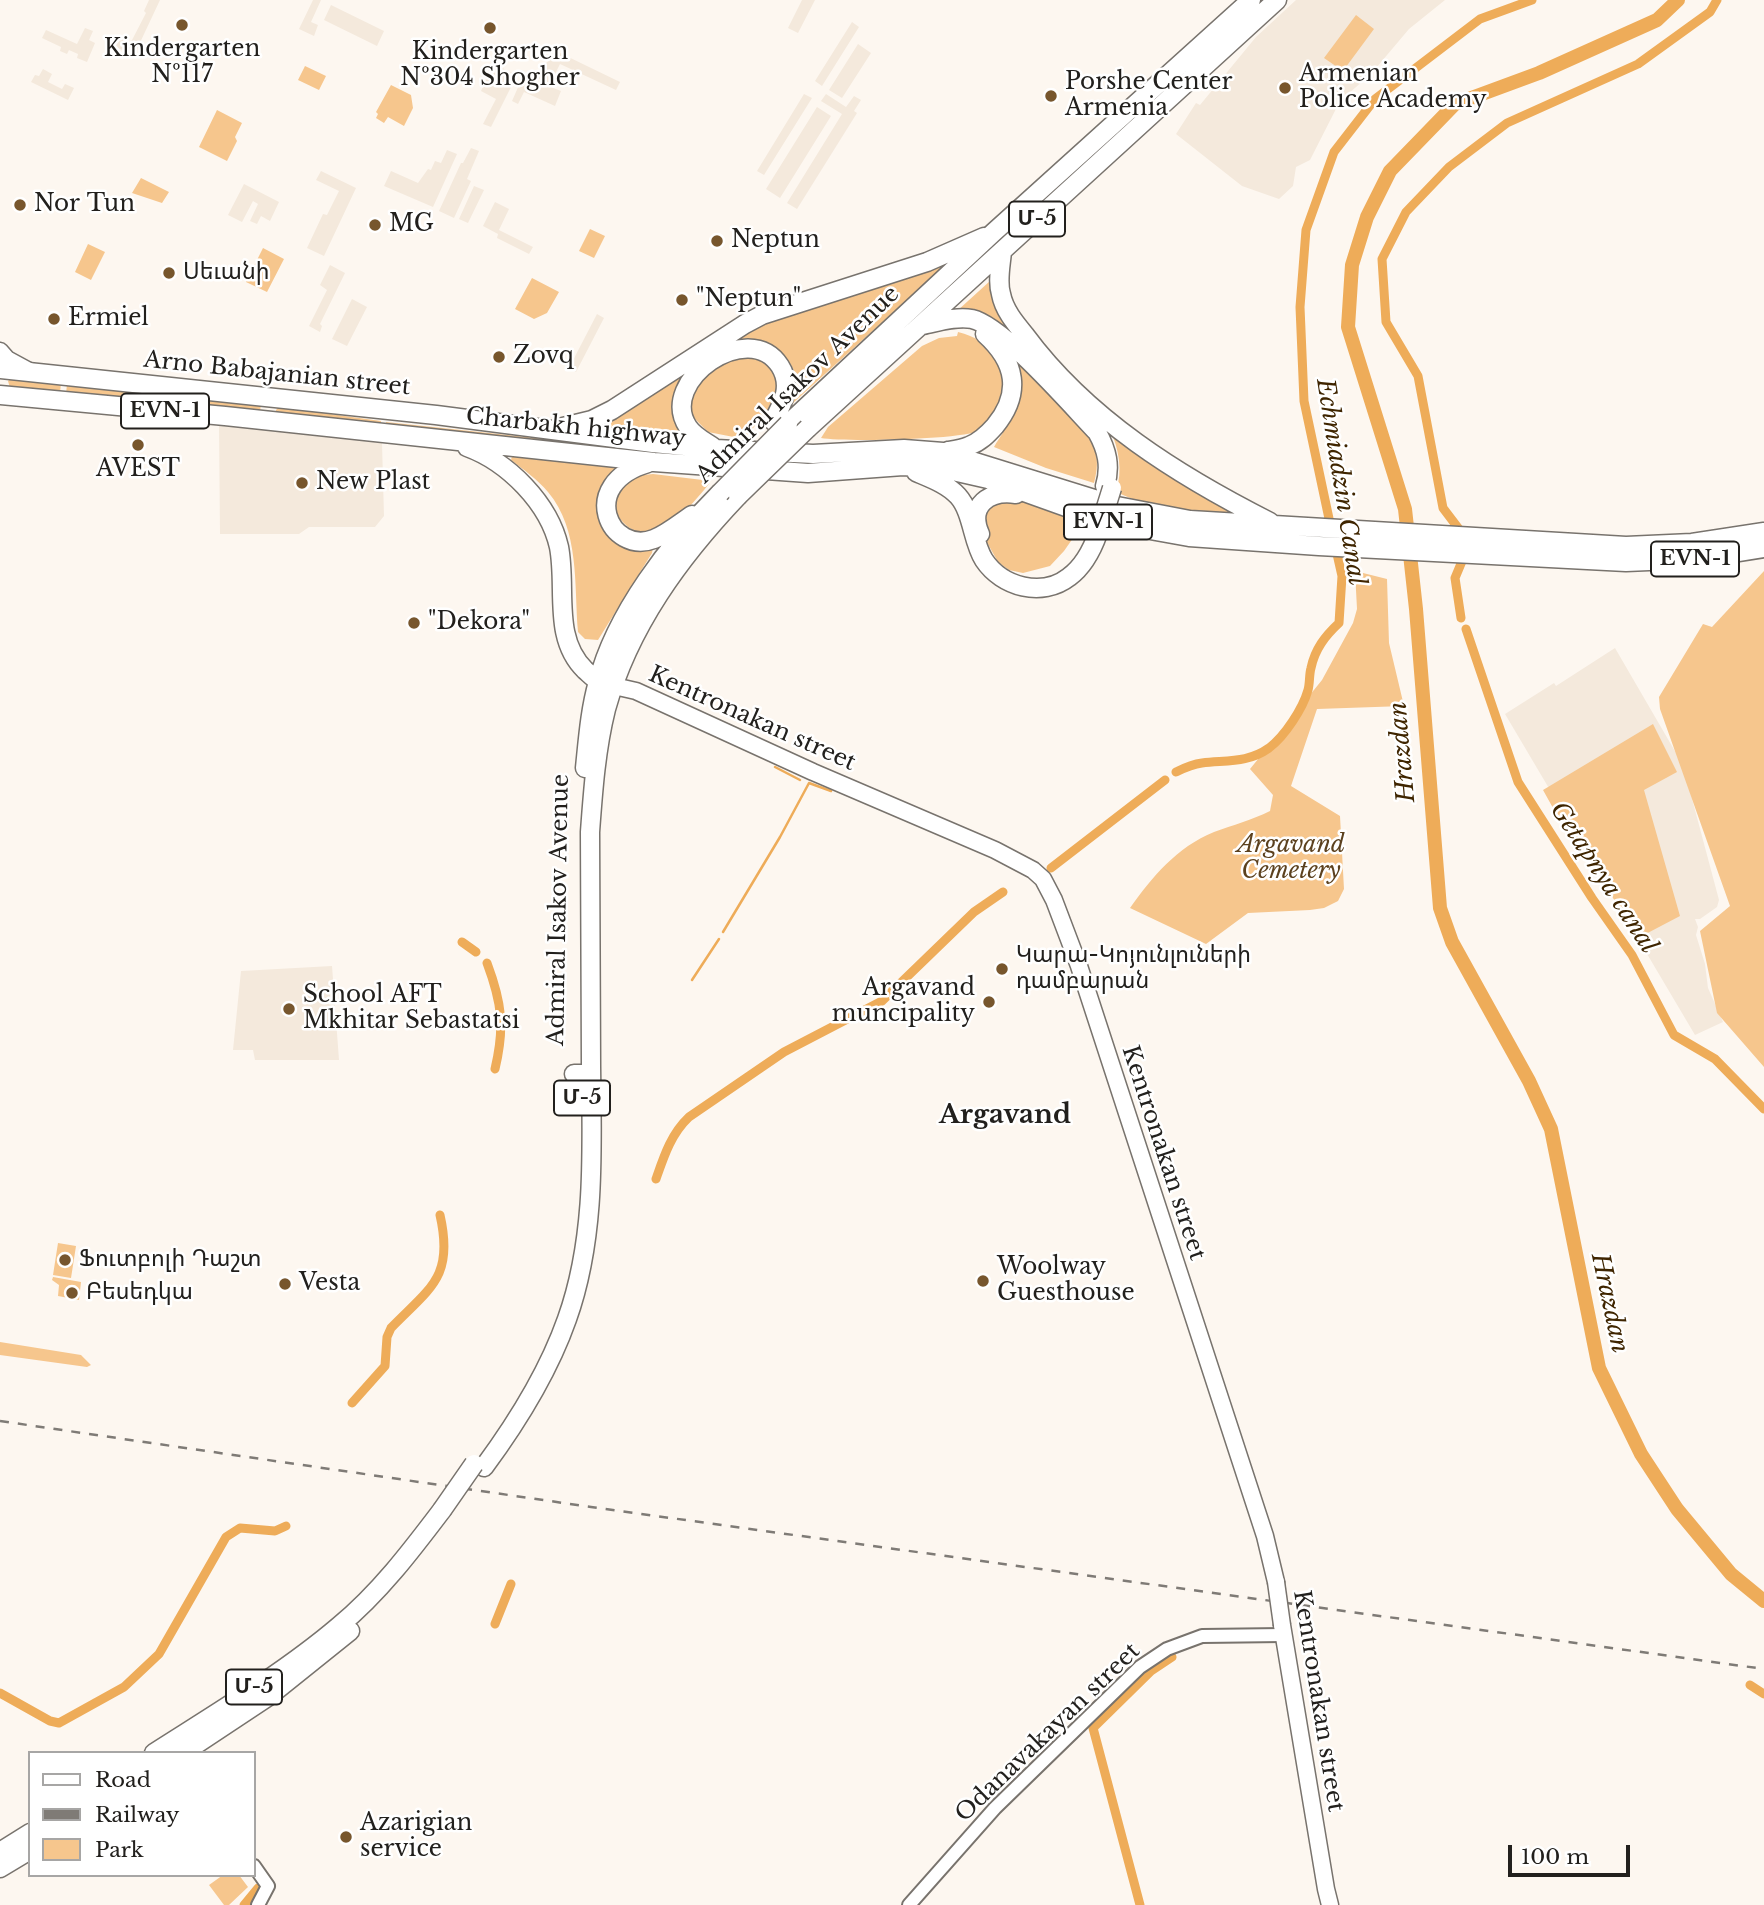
<!DOCTYPE html>
<meta charset="utf-8">
<style>
body{margin:0}
#map{position:relative;width:1764px;height:1905px;overflow:hidden;background:#fdf7f0;font-family:"Libre Baskerville",serif}
canvas{display:block}
.legend{position:absolute;left:28px;top:1751px;width:228px;height:126px;box-sizing:border-box;background:#fff;border:2px solid #a7a6a5;margin:0;padding:9px 12px;list-style:none;font-size:21px;color:#22201d}
.legend li{display:flex;align-items:center;gap:14px;height:35px}
.legend b{width:35px;border:2px solid #a7a6a5}
.scale{position:absolute;left:1508px;top:1845px;width:122px;height:32px;box-sizing:border-box;border:4px solid #22201d;border-top:0;padding-left:9px;font-size:21px;line-height:24px;white-space:nowrap;color:#22201d;-webkit-text-stroke:5px #fff;paint-order:stroke}
</style>
<div id="map">
<canvas width="1764" height="1905"></canvas>
<ul class="legend">
<li><b style="height:9px;background:#fff"></b>Road</li>
<li><b style="height:9px;background:#7f7b76"></b>Railway</li>
<li><b style="height:19px;background:#f6c68d"></b>Park</li>
</ul>
<div class="scale">100 m</div>
</div>
<script>
const g = document.querySelector('canvas').getContext('2d');
g.lineJoin = 'round';
function fill(path, color) { g.fillStyle = color; g.fill(path, 'evenodd'); }
function trace(path, color, width, dash) { g.strokeStyle = color; g.lineWidth = width; g.lineCap = dash ? 'butt' : 'round'; g.setLineDash(dash || []); g.stroke(path); }
function drawText(font, color, halo, rows, align = 'center') {
  g.font = font + ' "Libre Baskerville","Noto Sans Armenian",serif'; g.lineWidth = 5; g.setLineDash([]); g.textBaseline = 'middle'; g.strokeStyle = halo; g.fillStyle = color; for (const [text, x, y, turn = 0] of rows) {
    g.save(); g.translate(x, y); g.rotate((+turn || 0) * Math.PI / 180); g.textAlign = isNaN(turn) ? turn : align; if (halo) g.strokeText(text, 0, 0); g.fillText(text, 0, 0); g.restore();
  }
}
const built = new Path2D(`
 M149 0H160L137 49 123 48 122 50 112 45 117 35 131 42 146 13 144 11Z
 M313 0H321L311 22 318 25 314 36 299 29Z
 M802 0H815L798 33 788 28Z
 M1296 0H1445L1409 29 1371 74 1340 101 1310 160 1296 167 1293 186 1279 199 1242 186 1176 134 1196 103 1200 105 1256 37Z
 M331 5 384 31 377 46 324 20Z
 M852 22 859 27 822 86 815 81Z
 M85 28 93 31 89 40 95 43 87 62 77 58 78 54 69 50 67 54 60 51 61 47 42 38 46 30 77 44Z
 M858 44 871 53 842 98 829 90Z
 M556 51 620 82 616 90 560 64 550 84 535 77Z
 M494 64 517 75 491 127 483 124 496 99 481 91Z
 M43 69 52 74 48 82 62 89 65 84 74 88 68 100 31 82 35 75 39 76Z
 M523 76 561 91 555 106 524 92 518 104 512 101Z
 M804 94 812 98 764 175 757 171Z
 M826 94 846 107 854 96 861 100 854 111 857 113 797 209 787 203 842 114 821 101Z
 M817 107 831 116 780 198 766 189Z
 M471 148 479 151 467 179 471 181 454 218 439 211 461 163H463Z
 M447 150 457 154 433 207 384 186 391 171 418 183 428 169 431 170 435 161 441 163Z
 M321 171 356 188 324 256 307 248 323 214 327 215 339 191 316 180Z
 M244 184 279 202 270 221 261 216 257 224 250 221 258 204 253 201 242 222 228 215Z
 M474 186 484 190 468 223 459 219Z
 M495 202 509 209 499 230 533 247 529 254 497 238 498 234 483 226Z
 M330 265 345 273 320 324 322 326 320 332 309 326 327 290 320 285Z
 M352 299 367 307 347 346 332 339Z
 M597 314 604 318 576 372 569 368Z
 M219 423 382 443 384 516 375 527H309L299 534H220Z
 M1615 648 1683 765 1719 900 1717 907 1700 919H1695L1698 927 1696 935 1705 964 1708 988 1723 1022 1695 1035 1505 714 1554 683 1556 686Z
 M332 966 339 1060H255L253 1050H233L241 971Z`);
const green = new Path2D(`
 M1356 15 1374 29 1343 71 1324 58Z
 M305 66 326 76 319 90 298 80Z
 M391 85 411 95 413 108 404 126 388 117 384 123 376 118 378 114 376 112Z
 M217 110 242 123 235 137 237 141 227 161 199 147Z
 M141 178 169 192 162 203 132 193Z
 M590 229 605 236 594 258 579 251Z
 M88 244 105 252 91 280 75 272Z
 M263 248 284 259 267 292 246 282Z
 M939 265 941 269 792 404C795 397 797 390 797 382 796 362 771 339 751 340 743 341 733 346 725 349L731 341 762 323Z
 M532 278 559 292 547 313 534 319 515 309Z
 M990 281C989 303 1006 322 1018 339L957 311Z
 M958 332C992 340 1014 369 1000 404 996 412 989 425 981 430 964 440 843 442 821 438L828 427 922 346 939 338 957 336Z
 M1011 353 1089 435C1098 452 1099 464 1094 483L1046 468 994 447C1021 404 1023 403 1011 353Z
 M743 356C767 359 773 363 782 386L769 416 762 417 744 439 708 432 691 415C689 377 711 367 743 356Z
 M684 372 686 375 688 438 599 428 598 425Z
 M11 378 61 383 60 393 10 388 8 381Z
 M67 384 261 405 260 411 226 407 194 408 66 394Z
 M279 407 381 421 380 428 275 415 276 410Z
 M386 422 648 450 647 453 385 428Z
 M1110 429 1245 519 1144 504 1116 492C1123 470 1119 450 1110 429Z
 M512 456 621 466 603 515 653 547 652 553 598 640 585 639 578 632C574 585 580 530 548 492 537 479 524 470 511 460Z
 M653 474 711 481C687 513 640 563 613 507L620 483 635 476Z
 M1023 495 1085 521 1064 551 1050 566 1023 573 1009 570 998 562 980 530 983 506Z
 M1355 571 1387 579 1389 643 1404 706 1317 709 1291 786 1340 816 1344 889 1338 901 1324 908 1310 910 1248 913 1206 944 1130 908C1152 877 1177 847 1214 832 1233 825 1252 820 1270 811L1273 795 1250 769 1322 680 1353 623 1357 609Z
 M1764 571V1067L1717 1013 1700 931 1730 906 1660 709 1659 697 1703 624 1712 627Z
 M1653 724 1677 772 1644 790 1680 916 1640 937 1563 826 1543 790Z
 M58 1243 76 1246 71 1278 53 1275Z
 M53 1277 81 1282 79 1300 58 1296 59 1285 52 1280Z
 M0 1342 81 1355 91 1365 87 1367 0 1355Z
 M223 1875H239L248 1887 229 1905H224L209 1885Z`);
const stream = new Path2D(`
 M775 767 800 780
 M723 932 780 837 809 783 831 791
 M692 980 719 939`);
const canal = new Path2D(`
 M1331 528 1304 401 1300 307 1306 230 1334 152 1375 99 1480 19 1532 0
 M1465 537 1443 508 1418 376 1386 322 1382 259 1406 212 1449 167 1507 123 1638 64 1710 12 1717 0
 M1461 618 1455 578 1465 554
 M1466 629 1518 782 1592 898 1632 955 1674 1035 1715 1059 1764 1109
 M1176 772C1184 768 1193 764 1202 763 1227 760 1248 763 1269 748 1285 736 1303 708 1308 690 1310 683 1309 675 1311 668 1315 649 1325 636 1339 623L1342 576 1335 545
 M1051 868 1165 780
 M462 942 476 952
 M487 963C502 1003 505 1027 495 1069
 M656 1179C664 1156 671 1134 689 1117L784 1052 882 1001 974 912 1003 892
 M352 1403 385 1366 387 1337 391 1328C431 1287 454 1277 440 1215
 M495 1624 511 1584
 M1750 1685 1764 1694
 M0 1693 50 1721 59 1723 124 1687 159 1654 226 1537 240 1528 275 1531 286 1526
 M244 1905 258 1888
 M1140 1905 1093 1728 1151 1671 1172 1657`);
const river = new Path2D(`
 M1678 0 1657 20 1539 73 1455 104 1390 171 1367 217 1352 265 1348 327 1405 509 1416 609 1440 908 1452 942 1529 1081 1551 1129 1599 1368 1641 1454 1677 1509 1731 1574 1764 1601`);
const minor = new Path2D(`
 M254 1866 268 1886 258 1905
 M909 1905 995 1808 1140 1667 1167 1649 1202 1636 1283 1635`);
const major = new Path2D(`
 M0 351 7 359 31 372
 M614 686 636 691 813 772 995 850 1033 870 1043 879 1054 900 1079 966 1265 1536 1276 1582
 M1282 1625 1326 1889 1330 1905`);
const highway = new Path2D(`
 M1002 251C1001 265 997 281 1001 294 1004 310 1015 323 1025 335 1087 419 1179 476 1270 522
 M923 325C938 322 956 316 972 319 1003 326 1071 405 1097 432 1107 450 1111 466 1105 486
 M0 369 436 415 653 443 716 449 813 454 904 449 943 452 1117 506 1190 520 1626 546 1692 543 1764 532
 M0 395 225 416 654 462 808 473 903 466 944 469 988 479 1111 523 1189 537 1319 546 1626 562 1695 559 1764 548
 M788 424 994 232 1251 0
 M563 427 592 420 612 410 745 324 762 315 927 262 984 237
 M808 428 1277 0
 M467 447C508 462 549 503 559 547 567 588 552 638 585 670 593 677 597 682 607 684
 M713 447C704 441 694 436 688 427 657 381 749 317 780 366 792 385 784 402 773 421
 M948 451C955 450 963 449 969 446 980 442 987 435 995 426 1022 393 1016 362 985 334
 M648 463C576 484 610 556 654 539 667 534 680 523 692 515
 M916 472C930 478 947 484 958 496 973 513 972 541 984 560 1002 587 1042 598 1069 577 1084 566 1092 550 1098 533
 M980 534C967 505 990 490 1016 494
 M585 768C588 739 590 710 598 682 615 614 671 542 720 493
 M574 1074H582
 M484 1467C518 1421 548 1373 567 1319 596 1238 592 1150 591 1066 591 988 591 910 590 832 593 791 596 749 606 709 629 626 680 557 738 496
 M154 1753C215 1714 285 1672 339 1626 379 1593 411 1551 442 1510
 M183 1753 269 1696 350 1631
 M0 1852 30 1833
 M0 1868 30 1850`);
const rail = new Path2D(`
 M0 1421 591 1507 1764 1669`);
const majorBridge = new Path2D(`
 M1276 1582 1282 1625`);
const highwayBridge = new Path2D(`
 M720 493 788 424
 M738 496 808 428
 M1098 533 1112 488
 M442 1510 474 1464`);
const markers = [
 [182,25,7,"#77562d"],
 [490,28,7,"#77562d"],
 [1285,88,7,"#77562d"],
 [1051,96,7,"#77562d"],
 [20,205,7,"#77562d"],
 [375,225,7,"#77562d"],
 [717,241,7,"#77562d"],
 [169,273,7,"#77562d"],
 [682,300,7,"#77562d"],
 [54,319,7,"#77562d"],
 [499,357,7,"#77562d"],
 [138,445,7,"#77562d"],
 [302,483,7,"#77562d"],
 [414,623,7,"#77562d"],
 [1002,969,7,"#77562d"],
 [989,1002,7,"#77562d"],
 [289,1009,7,"#77562d"],
 [65,1260,7,"#77562d"],
 [983,1281,7,"#77562d"],
 [285,1284,7,"#77562d"],
 [72,1293,7,"#77562d"],
 [346,1837,7,"#77562d"]
];
const shields = [
 [1037,219,56],
 [165,411,88],
 [1108,522,88],
 [1695,559,88],
 [582,1098,56],
 [254,1687,56]
];
const shieldNames = [
 ["Մ-5",1037,219],
 ["EVN-1",165,411],
 ["EVN-1",1108,522],
 ["EVN-1",1695,559],
 ["Մ-5",582,1098],
 ["Մ-5",254,1687]
];
const poiNames = [
 ["Kindergarten",182,50,"center"],
 ["№117",182,76,"center"],
 ["Kindergarten",490,53,"center"],
 ["№304 Shogher",490,79,"center"],
 ["Armenian",1299,75],
 ["Police Academy",1299,101],
 ["Porshe Center",1065,83],
 ["Armenia",1065,109],
 ["Nor Tun",34,205],
 ["MG",389,225],
 ["Neptun",731,241],
 ["Սեւանի",183,273],
 ["\"Neptun\"",696,300],
 ["Ermiel",68,319],
 ["Zovq",513,357],
 ["AVEST",138,470,"center"],
 ["New Plast",316,483],
 ["\"Dekora\"",428,623],
 ["Կարա-Կոյունլուների",1016,956],
 ["դամբարան",1016,982],
 ["Argavand",975,989,"right"],
 ["muncipality",975,1015,"right"],
 ["School AFT",303,996],
 ["Mkhitar Sebastatsi",303,1022],
 ["Ֆուտբոլի Դաշտ",79,1260],
 ["Woolway",997,1268],
 ["Guesthouse",997,1294],
 ["Vesta",299,1284],
 ["Բեսեդկա",86,1293],
 ["Azarigian",360,1824],
 ["service",360,1850]
];
const streetNames = [
 ["Arno Babajanian street",277,374,6],
 ["Admiral Isakov Avenue",798,385,-44],
 ["Charbakh highway",576,428,6],
 ["Kentronakan street",752,719,24],
 ["Admiral Isakov Avenue",559,910,-89],
 ["Kentronakan street",1163,1153,72],
 ["Kentronakan street",1318,1701,81],
 ["Odanavakayan street",1048,1733,-44]
];
const parkNames = [
 ["Argavand",1291,846],
 ["Cemetery",1291,872]
];
const waterNames = [
 ["Echmiadzin Canal",1340,482,81],
 ["Hrazdan",1403,752,-95],
 ["Getapnya canal",1603,878,57],
 ["Hrazdan",1609,1303,78]
];
const quarterNames = [
 ["Argavand",1005,1116]
];
fill(built, '#f4e9dc');
fill(green, '#f6c68d');
trace(stream, '#eeac59', 2.5);
trace(canal, '#eeac59', 9);
trace(river, '#eeac59', 14);
trace(minor, '#78736d', 16);
trace(major, '#78736d', 19);
trace(highway, '#78736d', 21);
trace(minor, '#fff', 12);
trace(major, '#fff', 16);
trace(highway, '#fff', 18);
trace(rail, '#7f7b76', 2.5, [9, 9]);
trace(majorBridge, '#78736d', 19, []);
trace(highwayBridge, '#78736d', 21, []);
trace(majorBridge, '#fff', 16);
trace(highwayBridge, '#fff', 18);
for (const [x, y, r, color] of markers) { const dot = new Path2D(); dot.arc(x, y, r, 0, 2 * Math.PI); g.fillStyle = color; g.fill(dot); trace(dot, '#fff', 2.5); }
for (const [x, y, w] of shields) { const box = new Path2D(); box.roundRect(x - w / 2, y - 17.5, w, 35, 5); g.fillStyle = '#fff'; g.fill(box); trace(box, '#22201d', 2); }
drawText('bold 21px', '#22201d', null, shieldNames);
drawText('23px', '#22201d', '#fff', poiNames, 'left');
drawText('23px', '#22201d', '#fff', streetNames);
drawText('italic 23px', '#5c411e', '#fff', parkNames);
drawText('italic 24px', '#3f2500', '#fff', waterNames);
drawText('bold 26px', '#22201d', '#fff', quarterNames);
</script>
